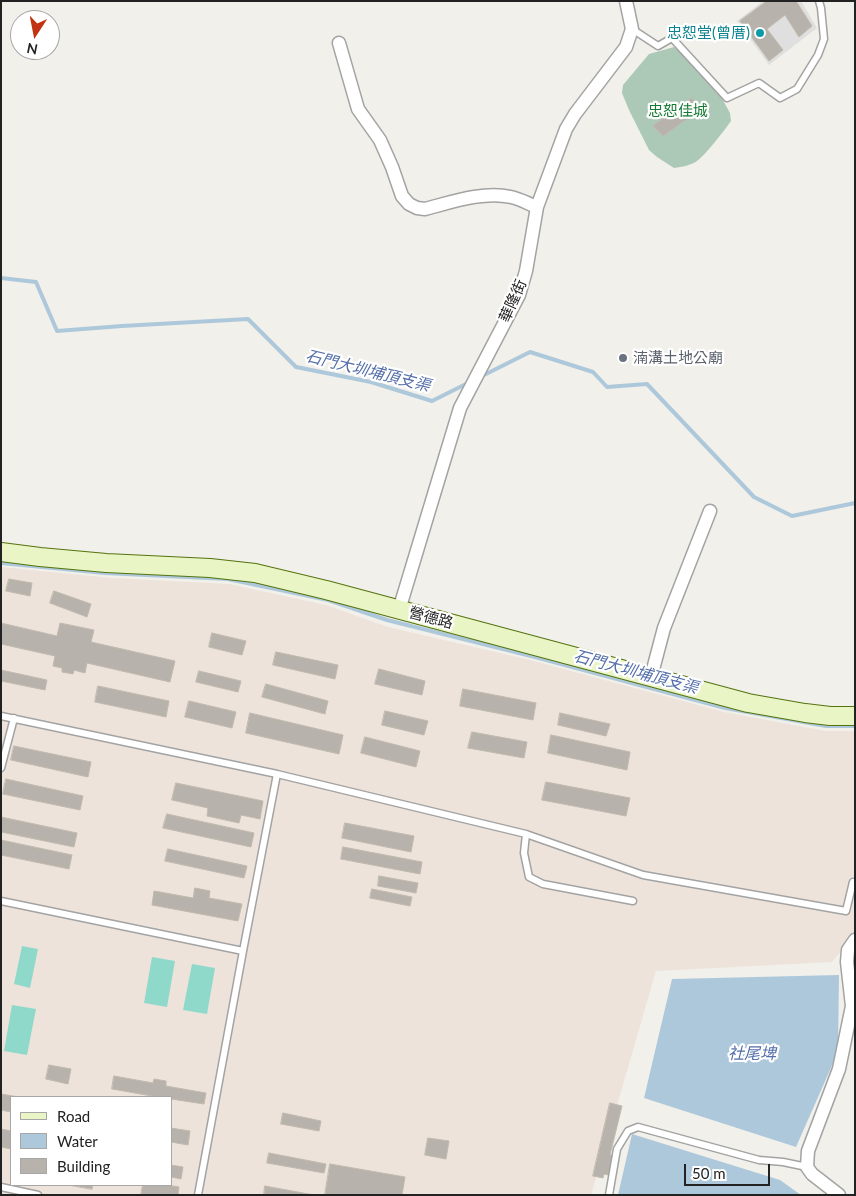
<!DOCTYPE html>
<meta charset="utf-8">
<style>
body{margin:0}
#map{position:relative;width:856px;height:1196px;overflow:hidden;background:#f1f0ea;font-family:Lato,sans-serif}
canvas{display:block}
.frame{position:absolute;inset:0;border:2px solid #222;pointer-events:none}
.legend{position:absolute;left:10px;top:1096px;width:162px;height:90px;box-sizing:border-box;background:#fff;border:1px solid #a7a7a7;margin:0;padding:6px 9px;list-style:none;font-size:15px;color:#222}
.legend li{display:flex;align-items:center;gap:10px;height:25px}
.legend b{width:25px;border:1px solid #a7a7a7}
.north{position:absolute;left:10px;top:10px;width:50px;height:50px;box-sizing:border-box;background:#fff;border:1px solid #a7a7a7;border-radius:50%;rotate:191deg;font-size:14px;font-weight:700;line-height:20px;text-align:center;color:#222}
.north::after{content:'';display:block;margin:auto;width:18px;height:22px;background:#c23411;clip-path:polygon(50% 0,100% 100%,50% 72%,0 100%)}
.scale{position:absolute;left:684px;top:1164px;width:86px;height:22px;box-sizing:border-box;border:2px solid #222;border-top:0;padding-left:6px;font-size:15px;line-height:18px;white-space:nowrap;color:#222;-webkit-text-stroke:4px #fff;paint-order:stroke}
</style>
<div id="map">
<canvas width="856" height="1196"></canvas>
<div class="frame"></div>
<ul class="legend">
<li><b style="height:6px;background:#e9f5c4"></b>Road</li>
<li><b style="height:14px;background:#aec8db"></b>Water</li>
<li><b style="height:14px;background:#b7b3ac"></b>Building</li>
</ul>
<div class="north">N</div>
<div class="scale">50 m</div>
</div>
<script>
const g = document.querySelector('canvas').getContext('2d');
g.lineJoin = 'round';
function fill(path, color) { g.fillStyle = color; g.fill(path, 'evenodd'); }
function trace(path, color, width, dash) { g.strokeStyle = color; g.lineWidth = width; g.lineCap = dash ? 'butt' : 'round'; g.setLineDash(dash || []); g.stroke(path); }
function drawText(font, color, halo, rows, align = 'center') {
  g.font = font + ' Lato,"Noto Sans TC",sans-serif'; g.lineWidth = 4.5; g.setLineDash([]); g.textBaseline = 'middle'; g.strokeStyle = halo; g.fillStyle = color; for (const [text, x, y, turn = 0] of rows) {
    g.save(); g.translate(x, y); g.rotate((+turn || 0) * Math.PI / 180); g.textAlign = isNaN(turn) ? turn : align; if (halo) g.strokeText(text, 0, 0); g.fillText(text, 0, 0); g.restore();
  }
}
const residential = new Path2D(`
 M763 1H801L817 28 769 65 737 21Z`);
const military = new Path2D(`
 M1 567 111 578 229 584 326 605 388 627 530 660 724 712 826 731H855V939L849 942 832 962 656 971 591 1195H1ZM11 1097H171V1185H11Z`);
const cemetery = new Path2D(`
 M674 47 691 61 714 84 730 113 731 121C723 132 708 152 697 161 691 165 682 167 674 168L657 157 649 150 629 110 622 93 623 85 649 54Z`);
const pitch = new Path2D(`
 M22 946 38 949 30 988 14 984Z
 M152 957 175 961 167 1007 144 1003Z
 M192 964 215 968 207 1014 183 1010Z
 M12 1005 36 1009 27 1055 4 1051Z`);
const water = new Path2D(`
 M839 975 838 1052 796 1147 644 1098 672 979Z
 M632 1134 780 1180 801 1195H618Z`);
const stream = new Path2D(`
 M1 278 36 282 57 331 122 326 248 319 296 367 371 382 432 401 470 382
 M480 377 530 352 593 372 607 387 647 384 754 497 792 516 855 503
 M1 563 105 573 228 579 328 600 387 620 535 657 725 708 826 726H855`);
const building = new Path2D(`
 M767 1H796L812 26 799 37 785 15 767 29 783 50 769 61 740 21Z
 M692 98 701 109 663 136 653 126Z
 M9 579 32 583 30 596 6 591Z
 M54 591 91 604 87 617 50 603Z
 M1 623 57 636 60 623 94 630 91 642 175 661 170 682 87 663 85 673 74 670 73 674 62 672V668L53 666 55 656 1 644Z
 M212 633 246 641 242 655 209 647Z
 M276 652 338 665 335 679 273 665Z
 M379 669 425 681 422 695 375 684Z
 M1 670 47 680 45 690 1 681Z
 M199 671 241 681 238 692 196 682Z
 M266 684 328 701 325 714 262 697Z
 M98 686 169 701 166 717 95 702Z
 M463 689 536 703 533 720 460 706Z
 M189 701 236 712 232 728 185 717Z
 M385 711 428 721 424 735 382 725Z
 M250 713 343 735 339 754 246 733Z
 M560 713 610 724 606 736 558 725Z
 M472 732 527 742 524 758 468 748Z
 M551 735 630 752 627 770 548 753Z
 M365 737 420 751 416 767 361 753Z
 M14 746 91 762 88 777 11 760Z
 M6 779 83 796 80 810 3 794Z
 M546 782 630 798 626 816 542 800Z
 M176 783 263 801 260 819 241 815 239 823 207 816 208 808 172 800Z
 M167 814 254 833 251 847 163 828Z
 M1 817 77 833 74 847 1 832Z
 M345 823 414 836 411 852 342 838Z
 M1 840 72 855 69 869 1 855Z
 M343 847 422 862 420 874 341 859Z
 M168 849 247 866 244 878 165 861Z
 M379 876 418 883 416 893 378 886Z
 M195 888 210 891 209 898 242 904 238 921 152 905 154 891 193 898Z
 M372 889 412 897 410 906 370 898Z
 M49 1065 71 1069 68 1084 46 1079Z
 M114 1076 153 1083 154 1079 166 1081V1086L206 1093 204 1104 171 1099V1097H152V1096L112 1089Z
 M1 1094 19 1097H11V1112L1 1110Z
 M610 1103 622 1106 610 1155H613L608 1175 604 1174 603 1178 593 1176Z
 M283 1113 321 1121 319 1131 281 1124Z
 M171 1128 190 1131 188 1145 171 1142Z
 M1 1129 11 1131V1149L1 1147Z
 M428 1138 449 1141 446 1159 425 1155Z
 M269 1153 326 1164 324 1173 267 1163Z
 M330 1164 405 1177 402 1195H325Z
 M171 1165 183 1167 181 1179 171 1177Z
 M69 1185H93L92 1189Z
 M143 1185H167L179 1187 178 1195H141Z
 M265 1186 314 1195H264Z`);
const lane = new Path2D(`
 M632 29 658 46 672 38 727 98 759 83 780 98 797 89 818 55 824 39 821 8 819 1
 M1 716 277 774 526 834 643 875 846 911 853 882
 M1 768 14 718
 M526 834 524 853 529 877 543 884 633 901
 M1 901 243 951
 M1 1187 38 1195
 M198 1195 243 951 277 774
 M609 1195 617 1149 628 1131 638 1127 759 1160 783 1162 807 1167`);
const street = new Path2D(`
 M339 43 358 109 380 140 392 167 402 196 409 204 417 208 425 209C452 202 483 191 511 197 520 199 529 204 537 207
 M399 610 460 408 519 295 526 271 537 207 566 129 575 114 626 47 632 29 626 1
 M651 677 664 628 710 511
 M839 1195 812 1174 807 1167 808 1151 839 1069 852 1006 847 962 848 950 855 940`);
const secondary = new Path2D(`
 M1 552 40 557 106 563 210 568 255 573 326 590 748 703 805 713 830 716H855`);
const markers = [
 [760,33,5,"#0f9aa8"],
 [623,358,5,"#6b7280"]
];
const cultureNames = [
 ["忠恕堂(曾厝)",750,33]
];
const parkNames = [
 ["忠恕佳城",678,111]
];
const streetNames = [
 ["華隆街",513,301,-66],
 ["營德路",431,618,15]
];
const worshipNames = [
 ["湳溝土地公廟",633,358]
];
const waterNames = [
 ["石門大圳埔頂支渠",368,371,14],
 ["石門大圳埔頂支渠",636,672,15],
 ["社尾埤",752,1054]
];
fill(residential, '#e0dfdf');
fill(military, '#ede3db');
fill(cemetery, '#acc8b6');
fill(pitch, '#8fd9cb');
fill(water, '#aec8db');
trace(stream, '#aec8db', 4);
fill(building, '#b7b3ac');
trace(building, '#c2baad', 1);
trace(lane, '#a3a3a3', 9);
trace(street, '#a3a3a3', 15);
trace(secondary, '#54730f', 20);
trace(lane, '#fff', 6);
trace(street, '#fff', 12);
trace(secondary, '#e9f5c4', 18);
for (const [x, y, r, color] of markers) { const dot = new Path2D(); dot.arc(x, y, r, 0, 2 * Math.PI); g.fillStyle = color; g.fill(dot); trace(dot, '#fff', 2); }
drawText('15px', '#0d838f', '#fff', cultureNames, 'right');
drawText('15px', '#167a32', '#fff', parkNames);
drawText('15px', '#222', '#fff', streetNames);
drawText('15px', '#5b616d', '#fff', worshipNames, 'left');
drawText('italic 16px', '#556faa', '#fff', waterNames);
</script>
